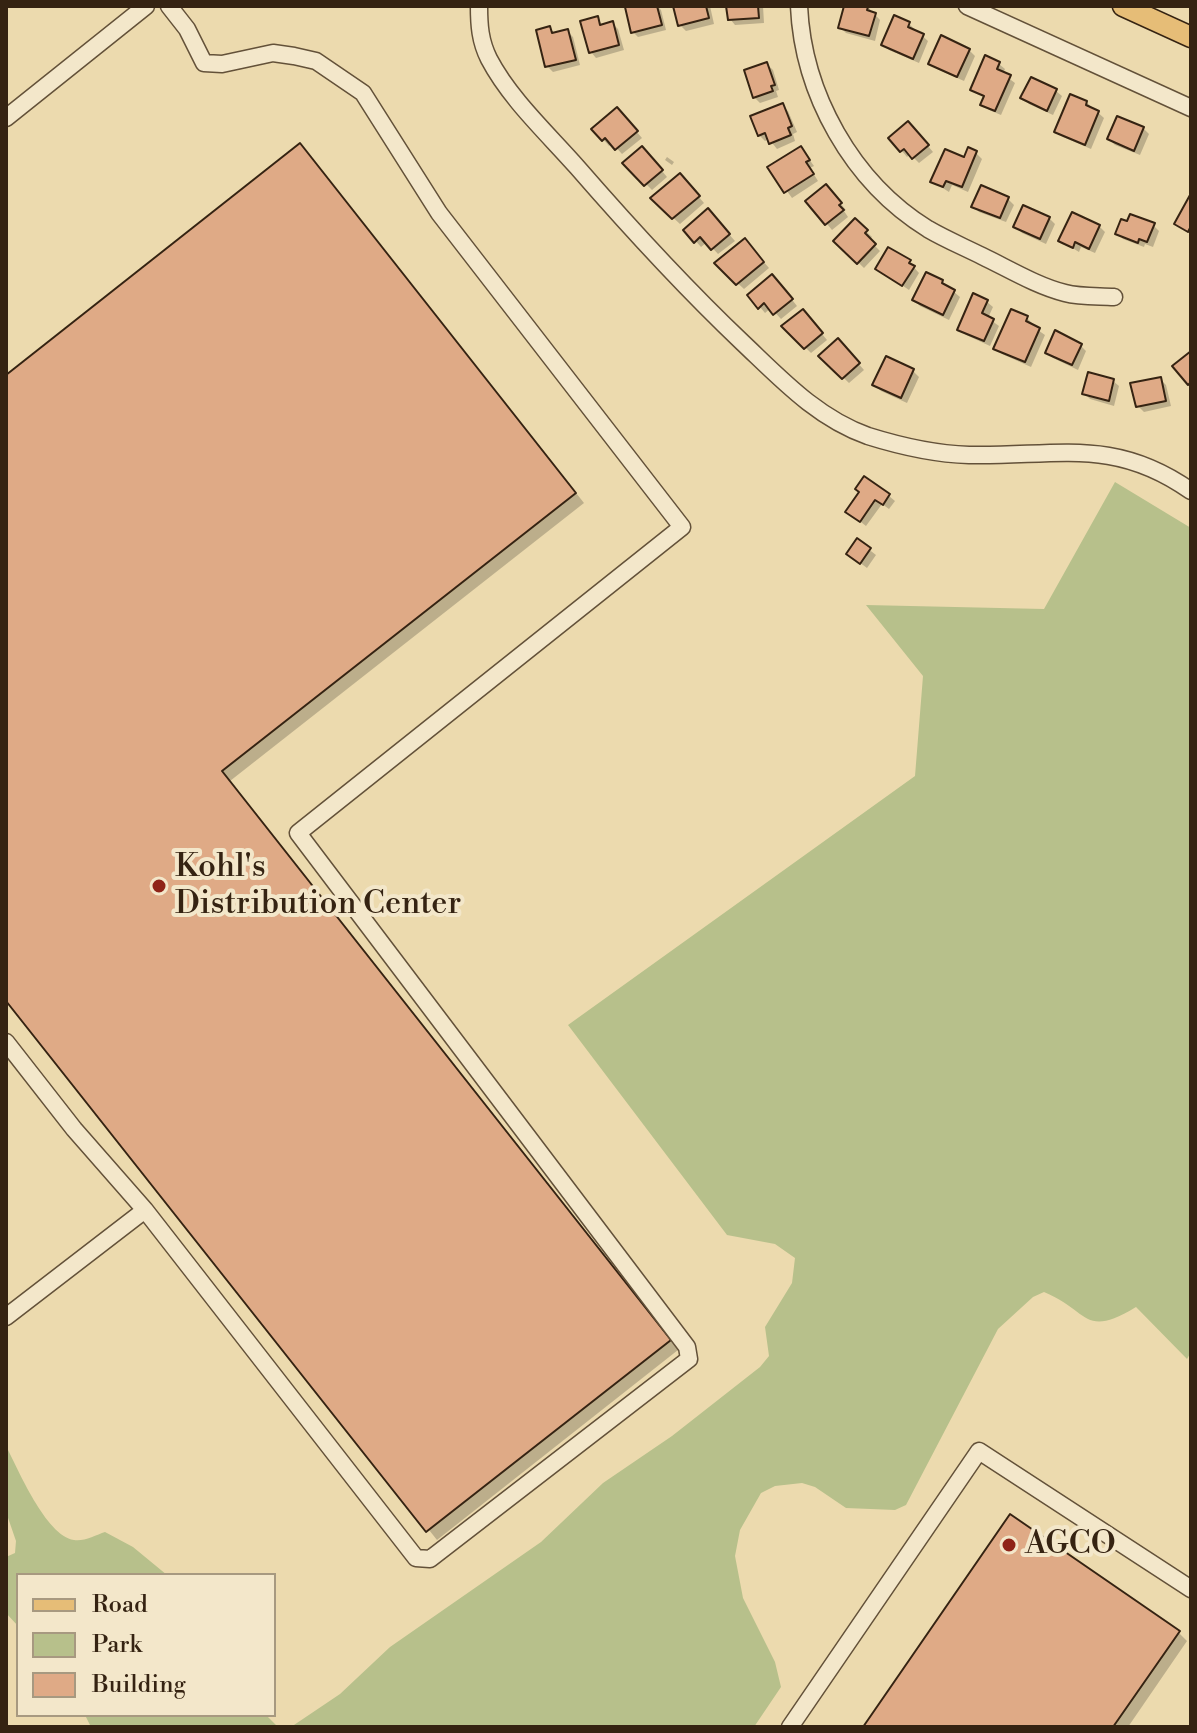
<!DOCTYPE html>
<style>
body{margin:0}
#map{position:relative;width:1197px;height:1733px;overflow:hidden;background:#ecdaae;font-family:"Libre Bodoni",serif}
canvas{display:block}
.frame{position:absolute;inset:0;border:8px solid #352312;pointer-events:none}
.legend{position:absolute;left:16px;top:1573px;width:260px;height:144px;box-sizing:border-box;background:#f3e7ca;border:2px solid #a79980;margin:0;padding:10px 14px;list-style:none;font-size:24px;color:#352312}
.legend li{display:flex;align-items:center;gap:16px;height:40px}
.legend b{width:40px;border:2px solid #a79980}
</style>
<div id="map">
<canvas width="1197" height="1733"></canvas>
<div class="frame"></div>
<ul class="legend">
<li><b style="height:10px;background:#e6bd77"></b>Road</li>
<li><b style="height:22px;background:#b7c08b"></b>Park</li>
<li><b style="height:22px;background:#dfaa86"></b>Building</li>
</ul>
</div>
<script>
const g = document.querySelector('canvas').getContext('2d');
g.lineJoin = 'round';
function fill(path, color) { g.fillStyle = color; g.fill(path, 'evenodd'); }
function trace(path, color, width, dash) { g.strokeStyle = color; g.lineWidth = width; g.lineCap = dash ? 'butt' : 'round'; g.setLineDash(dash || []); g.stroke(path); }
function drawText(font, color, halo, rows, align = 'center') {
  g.font = font + ' "Libre Bodoni",serif'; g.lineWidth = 8; g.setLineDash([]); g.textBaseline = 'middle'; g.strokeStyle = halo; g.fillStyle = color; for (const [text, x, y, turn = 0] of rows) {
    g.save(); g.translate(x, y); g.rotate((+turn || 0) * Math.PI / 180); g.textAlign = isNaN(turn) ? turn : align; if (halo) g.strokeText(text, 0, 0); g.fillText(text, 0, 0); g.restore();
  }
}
const green = new Path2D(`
 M1115 482 1191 528V1352L1187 1359 1136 1307C1083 1339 1090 1311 1044 1292L1033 1297 998 1329 906 1505 895 1510 846 1508 815 1487 802 1483 775 1486 761 1493 740 1530 735 1556 743 1598 775 1662 781 1687 754 1727H291L340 1694 390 1647 541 1542 603 1483 672 1436 760 1367 769 1356 765 1327 792 1283 795 1258 775 1244 727 1235 568 1025 915 776 923 676 866 605 1044 609Z
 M6 1446C18 1469 46 1536 74 1540 83 1542 96 1535 105 1532L133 1547 167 1575H18V1626L6 1613V1557L15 1553 16 1541 6 1512Z
 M85 1715H266L278 1727H91Z`);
const shadow = new Path2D(`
 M645 6H657L661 10 666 30 638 37 632 31Z
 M675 6H710L714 24 686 31 680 25Z
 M728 6H763L764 23 735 25 730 19Z
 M846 6H867L880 20 875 41 846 33 840 27Z
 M597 19 603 25 613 24 618 29 624 50 596 58 591 52Z
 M909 24 928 41 919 63 889 50 883 44Z
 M549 28 556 34 567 31 573 37 580 65 553 72 547 66Z
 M969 50 975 56 964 81 937 69 931 63Z
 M767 64 773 70 779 90 776 91 778 97 760 103 754 97Z
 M999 64 1005 69 1003 74 1015 83 1001 115 989 110 983 104 985 98 972 89Z
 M1056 91 1062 96 1053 115 1029 104 1023 98Z
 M1086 102 1104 118 1091 149 1063 137 1057 131Z
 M782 105 788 111 797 132 793 134 795 141 777 149 769 139 765 141 759 135Z
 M622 115 642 138 622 154 612 143 609 146 594 129Z
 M1143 128 1149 134 1140 155 1115 145 1109 139Z
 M914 129 933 152 919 163 910 154 907 157 891 138Z
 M801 148 814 166 810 168 818 181 792 198 770 168Z
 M976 153 982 159 968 192 952 185 949 192 933 182Z
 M648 154 667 177 652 190 625 163Z
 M309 155 584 503 230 781 678 1350 437 1540 6 998V377Z
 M667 157 674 162 672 165 665 160Z
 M686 182 704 203 680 224 653 199Z
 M982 187 1008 199 1014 205 1006 222 979 212 973 206Z
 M831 192 846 210 844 211 848 217 832 230 808 201Z
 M714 217 735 241 718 254 707 242 701 247 686 230Z
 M1049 218 1055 224 1046 244 1022 233 1016 227Z
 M855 221 872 237 869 240 880 251 864 268 836 241Z
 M1153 225 1159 231 1153 247 1145 244 1144 247 1123 239 1117 233Z
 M1099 226 1105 232 1095 253 1081 247 1079 252 1061 241Z
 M751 247 769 268 744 289 717 264Z
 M909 262 919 273 909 290 877 268Z
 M778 282 797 306 781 319 771 308 765 313 750 295Z
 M942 282 960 297 949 320 920 306 914 300Z
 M987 302 993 307 988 318 999 326 990 346 966 335 960 329Z
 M808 317 827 340 811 353 784 326Z
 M1027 318 1033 324 1032 326 1045 335 1031 367 1002 354 996 348Z
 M1080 345 1086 351 1078 370 1053 358 1047 353Z
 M844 347 864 370 849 383 821 356Z
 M887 359 913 371 919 377 907 403 881 391 875 385Z
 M1160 379 1166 385 1171 406 1144 412 1138 406Z
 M1113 381 1119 386 1114 406 1090 399 1084 393Z
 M861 493 889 496 895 501 889 509 882 504 866 526 848 512Z
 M858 541 876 555 867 568 855 559Z
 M1178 1632 1187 1641 1128 1727H865Z`);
const building = new Path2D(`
 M641 6H657L662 25 631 33 625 7Z
 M673 6H706L709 18 678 26Z
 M726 6H758L759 18 728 20Z
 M844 6H866L868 7 867 10 876 13 869 36 838 28Z
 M894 15 910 22 908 27 924 34 913 59 881 45Z
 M598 16 600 25 613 21 619 45 589 53 580 21Z
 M550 26 552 33 568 29 576 60 545 67 536 30Z
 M941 35 970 49 957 77 928 64Z
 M985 55 1000 62 997 69 1011 75 995 111 980 105 984 96 970 90Z
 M767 62 775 85 771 86 773 91 753 98 744 70Z
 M1031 77 1057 89 1047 111 1020 98Z
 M1070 94 1087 101 1086 105 1099 111 1085 145 1054 132Z
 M783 103 792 126 788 128 791 135 769 144 765 133 758 136 750 116Z
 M617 107 638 131 615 150 605 138 602 141 591 129Z
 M1117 116 1144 127 1134 151 1107 139Z
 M908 121 929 145 912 159 904 149 900 152 888 138Z
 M300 143 576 493 222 771 671 1340 426 1532 6 1001V375Z
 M642 146 663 170 644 186 622 163Z
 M801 146 810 160 806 162 814 174 784 193 767 167Z
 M968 147 977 151 962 187 946 181 943 187 930 182 945 149 964 157Z
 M680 173 700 196 672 219 650 198Z
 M826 184 842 203 839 205 844 210 825 225 805 201Z
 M981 185 1009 197 1000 218 971 207Z
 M1190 195 1191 226 1188 232 1174 224Z
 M1023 205 1050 217 1040 239 1013 227Z
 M708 208 730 234 711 250 700 237 694 243 683 230Z
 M1072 212 1100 225 1089 249 1075 242 1073 248 1058 241Z
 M1130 214 1155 223 1147 242 1139 239 1138 243 1115 234 1121 219 1127 221Z
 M855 218 868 230 865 233 876 244 857 264 833 241Z
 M745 238 764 262 736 285 714 263Z
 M888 247 911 260 909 263 915 266 902 286 875 269Z
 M926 272 943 280 942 283 955 290 943 315 912 300Z
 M772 274 793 299 773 315 764 303 758 309 747 295Z
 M973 293 988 300 982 313 994 319 984 341 957 330Z
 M803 309 823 333 804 349 781 326Z
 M1011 309 1028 316 1026 321 1040 328 1025 362 993 349Z
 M1055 330 1082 344 1072 365 1045 353Z
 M838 338 860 363 842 379 818 356Z
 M1191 351V382L1188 385 1172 366Z
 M886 356 914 369 901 398 872 385Z
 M1088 372 1114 379 1109 401 1082 394Z
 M1161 377 1166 401 1136 407 1130 383Z
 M864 476 890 494 883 505 875 500 860 522 845 512 859 492 855 489Z
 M857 538 871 548 860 564 846 554Z
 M1010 1514 1180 1631 1113 1727H863Z`);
const minor = new Path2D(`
 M479 6C479 25 480 41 489 59 510 99 547 133 577 167 630 228 684 287 743 343 781 379 817 418 868 436 900 446 936 454 969 455 1056 457 1113 436 1191 491
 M799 6C803 94 852 182 928 229 945 239 964 247 982 256 1009 269 1037 286 1065 293 1080 297 1098 296 1114 297
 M967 6 1191 108
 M6 118 146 6
 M6 1042 74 1129 145 1210 416 1558 430 1559 689 1359 687 1347 298 833 682 527 439 213 363 93 316 61 294 56 273 53 222 64 204 63 187 29 169 6
 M6 1317 145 1210
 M790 1727 979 1451 1191 1589`);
const major = new Path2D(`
 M1123 6 1191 37`);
const markers = [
 [159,886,8,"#8f2418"],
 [1009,1545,8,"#8f2418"]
];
const poiNames = [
 ["Kohl's",175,868],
 ["Distribution Center",175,905],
 ["AGCO",1025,1545]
];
fill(green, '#b7c08b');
fill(shadow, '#0003');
fill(building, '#dfaa86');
trace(building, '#352312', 2);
trace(minor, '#635139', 19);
trace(major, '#352312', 23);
trace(minor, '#f3e7ca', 16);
trace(major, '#e6bd77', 20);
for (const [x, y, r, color] of markers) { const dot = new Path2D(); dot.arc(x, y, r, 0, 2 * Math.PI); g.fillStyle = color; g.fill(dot); trace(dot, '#f3e7ca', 3); }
drawText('32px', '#352312', '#f3e7ca', poiNames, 'left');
</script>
